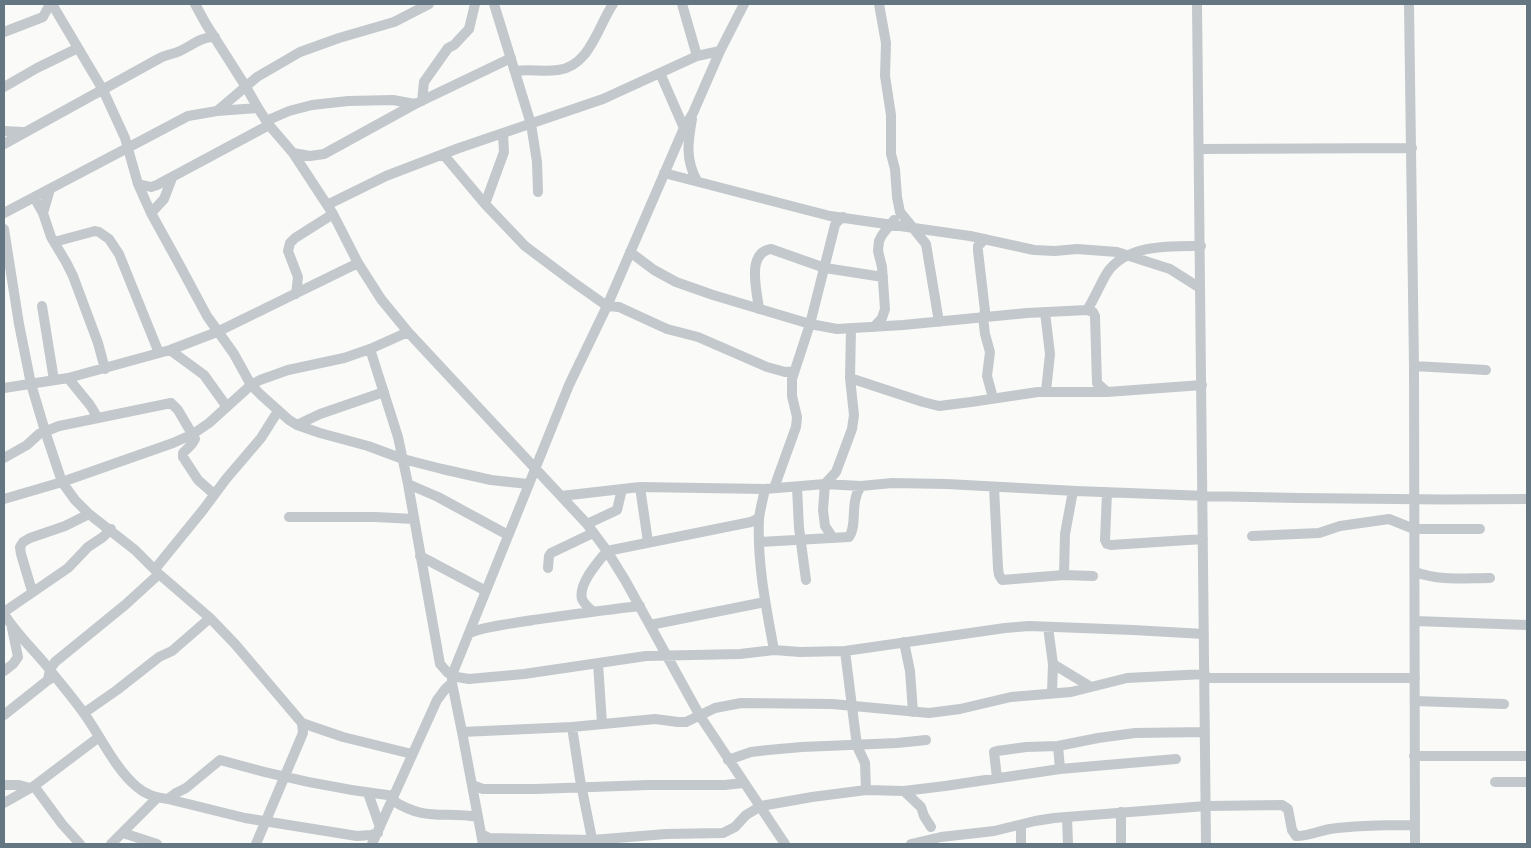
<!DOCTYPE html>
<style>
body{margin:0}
#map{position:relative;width:1531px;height:848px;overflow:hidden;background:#fafaf8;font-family:"Golos Text",sans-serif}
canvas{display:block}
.frame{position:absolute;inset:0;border:5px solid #657683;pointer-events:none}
</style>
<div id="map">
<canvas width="1531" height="848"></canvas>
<div class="frame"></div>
</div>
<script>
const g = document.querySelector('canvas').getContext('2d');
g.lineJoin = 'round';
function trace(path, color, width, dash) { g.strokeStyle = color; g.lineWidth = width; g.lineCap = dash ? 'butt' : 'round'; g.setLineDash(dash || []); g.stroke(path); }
const minor = new Path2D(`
 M52 4 103 90 125 138 138 184 151 213 178 262 207 316 234 354 251 385 261 395 289 420 297 425 320 433 368 446 403 459 442 469 491 480 528 484
 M195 4 206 24 246 87 258 108 269 125 293 153 333 214 358 263 381 299 408 332 587 524 607 551 625 580 700 716 785 844
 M494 4 531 124 537 162 538 192
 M682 4 697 56
 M879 4 886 43 885 76 891 115V154L895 169 897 197 900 212 926 244 939 322
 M1197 4 1206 844
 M1409 4 1414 366 1415 844
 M4 32 43 17 50 4
 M515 71C530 69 544 72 558 70 590 66 598 26 613 4
 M660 73 684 128
 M4 87 37 68 78 48
 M422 101 424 82 448 48 454 45 469 29 475 4
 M217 111 257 77 300 52 339 38 394 22 429 4
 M692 119C688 142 685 159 697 181
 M266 121 289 111 312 105 348 101 393 100 415 104
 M4 131 23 132
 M4 144 160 58C166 55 173 54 180 51 191 46 202 36 215 37
 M1199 149 1412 148
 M293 153 310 156 324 154 415 104 511 58
 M443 154 485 204 525 246 573 282 607 306 619 307 667 329 698 337 767 367 785 372 794 371
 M664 173 830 216 970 236 1034 250 1055 251 1077 249 1117 252 1170 269 1200 288
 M138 184 151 187 157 185 269 125
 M34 197 43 213 51 237 66 262 73 276 98 343 105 369
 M485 204 504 152 503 134
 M327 205 386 176 459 148 603 99 697 56 720 51
 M4 213 188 116 217 111 258 108
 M43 213 50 189
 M151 213 164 199 172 178
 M4 229 19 324 31 384 45 431 62 482 75 500 89 514 135 550 159 574 210 618 235 644 302 723 343 737 412 754
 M985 239 978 246V251L985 311 983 317 985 334 990 352 987 376 993 398
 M54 242 95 231 99 232 109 239 119 254 159 353
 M630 252 654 270 676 282 713 295 810 324 837 329 903 325 1027 313 1087 310 1093 312 1095 316 1097 383 1107 392
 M296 294 298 277 288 251 290 243 295 238 333 214
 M42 306 54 380
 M759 309C757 291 746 253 771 249L825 268 883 277
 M1087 310C1095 298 1100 284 1107 273 1126 244 1171 246 1201 246
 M1045 312 1050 354 1046 391
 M874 327 882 318 885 309 882 267 878 251 879 241 882 235 894 220
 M370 349 398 437 408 484 440 664 448 673 457 677 469 679 524 674 646 656 740 654 774 650 800 652 845 651 1005 628 1029 626 1133 630 1204 634
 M170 350 204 375 227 407
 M1414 366 1486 370
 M68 378 90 405 98 418
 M850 378 923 402 939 406 971 402 1038 392H1107L1202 385
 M4 388 68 378 170 350 217 332 358 263
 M297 425 320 414 384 392
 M4 458 27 445 39 434 59 426 171 403 178 410 195 439 192 444 183 453V457L198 480 214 494
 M408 484 438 497 508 535
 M640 487 648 542
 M797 487 799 528 806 580
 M994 487 998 568 999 575 1002 580 1064 575 1093 576
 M774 488 796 427 797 417 792 396V379L810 324 835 225 837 222 843 217
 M765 489C763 499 760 509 759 519 757 563 766 607 774 650
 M1107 492 1105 540 1107 544 1111 545 1203 539
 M561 496 640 487 765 489 825 484 861 486 892 483 947 484C1140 496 1334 501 1527 499
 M4 499 62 482 173 443 193 434 209 423 251 385 260 380 288 370 344 358 370 349 408 332
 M289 517H375L414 519
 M587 524 617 510 622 489
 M1252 536 1319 533 1340 526 1389 519 1414 529H1480
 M833 538 825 526 823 510 825 484 836 472 852 429 854 415 850 378 851 329
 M760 542 849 537C858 525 849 503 861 486
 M420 556 486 591
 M548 568 549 556 551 553 593 533
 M155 569 203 510 226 479 261 438 278 411
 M1415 572C1440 581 1464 578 1490 578
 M1064 575 1065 534 1073 491
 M32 591 21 554 20 547 23 542 30 538 65 526 89 514
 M592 611C588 607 584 604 582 599 578 584 598 562 607 551L751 522 759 518
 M4 612 68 568 88 547 103 537 111 529
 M4 614C17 635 35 651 50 670 61 684 73 698 83 712 100 735 115 769 137 787 146 795 157 798 168 799L245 818 357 836 371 835 378 833
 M1415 621 1527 625
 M650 625 765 602
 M1048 627 1053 664 1052 692
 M469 633C490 625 511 624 533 620 569 615 604 610 640 606
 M904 642 910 671 913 712
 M845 651 857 746 865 763 866 790
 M598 663 602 724
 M1053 664 1091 687
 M4 671 13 664 18 657 12 628
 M1205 678H1415
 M48 680 50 669 55 662 125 605 159 574
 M1415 701 1504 704
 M84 713 117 690 159 657 172 651 210 618
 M4 715 48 680 54 677
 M572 727 580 779 593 844
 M462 732 572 727 655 719 678 722H686L715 708 741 703 832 704 929 713 960 709 1011 697 1071 692 1127 678 1205 674
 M1058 746 1060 769
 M1414 756H1527
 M728 760 751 752 768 750 802 747 897 743 926 740
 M997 778 994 752 997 751 1026 747 1058 746 1098 738 1135 733 1205 732
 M1495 782H1527
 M4 785H19L30 788
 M472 785 483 789H536L648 785H725L743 783
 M34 786 62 824 80 844
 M904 791 921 807 924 816 931 827
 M368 793 380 827
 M168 799 176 793 186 788 220 760C275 776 337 789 394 796
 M392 800C426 822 442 811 478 817
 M4 803 34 786 99 737
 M1067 818 1068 844
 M123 833 157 844
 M481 834 489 838 592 840 666 834 723 833 735 827 746 815 761 806 812 797 866 790 904 791 945 786 1060 769 1176 759
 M111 844 157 798
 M256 844 303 733 302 723
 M372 844 437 700 446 688 452 683
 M483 844 462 732 452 683V675L569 385 607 306 684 128 693 113 720 51 744 4
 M911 844 941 837 994 831 1035 821 1054 818 1206 806 1282 805 1288 809 1292 830 1296 836C1309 836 1318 831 1330 829 1358 825 1387 825 1415 825
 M1021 844V825
 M1121 844V812`);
trace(minor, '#c3c8cc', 10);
</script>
